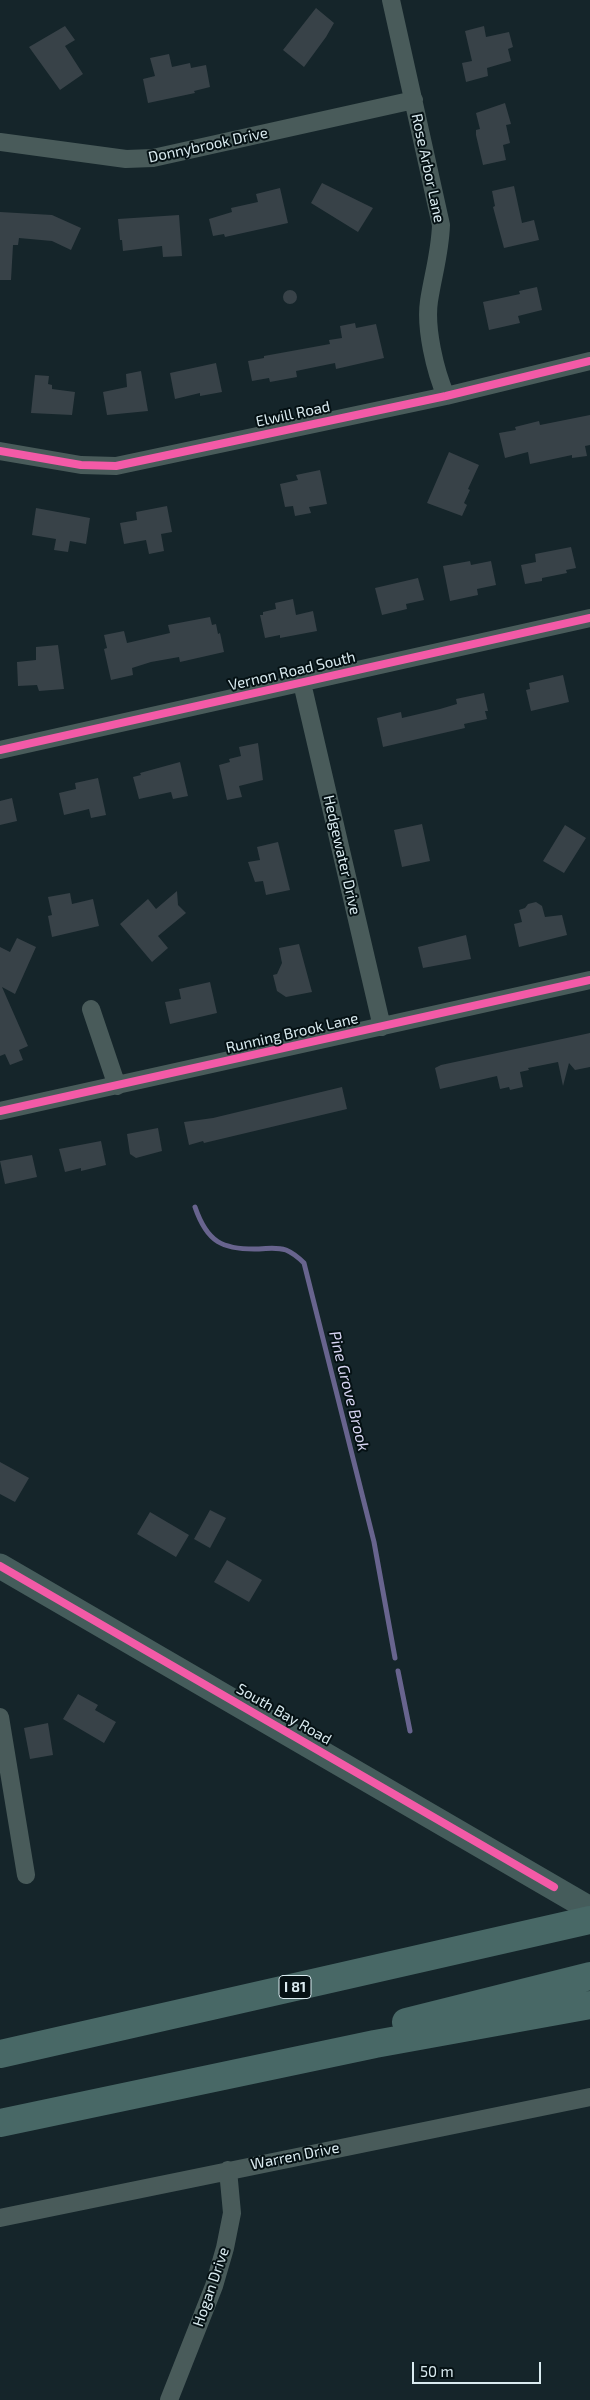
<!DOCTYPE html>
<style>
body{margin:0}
#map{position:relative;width:590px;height:2400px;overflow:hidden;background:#15252a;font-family:"Exo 2",sans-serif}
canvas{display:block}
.scale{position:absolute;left:412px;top:2362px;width:129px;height:22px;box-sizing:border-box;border:2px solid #daebf0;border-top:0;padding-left:6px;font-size:15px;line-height:18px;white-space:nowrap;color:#daebf0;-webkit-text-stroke:4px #051114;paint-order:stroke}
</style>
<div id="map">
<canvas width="590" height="2400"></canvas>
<div class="scale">50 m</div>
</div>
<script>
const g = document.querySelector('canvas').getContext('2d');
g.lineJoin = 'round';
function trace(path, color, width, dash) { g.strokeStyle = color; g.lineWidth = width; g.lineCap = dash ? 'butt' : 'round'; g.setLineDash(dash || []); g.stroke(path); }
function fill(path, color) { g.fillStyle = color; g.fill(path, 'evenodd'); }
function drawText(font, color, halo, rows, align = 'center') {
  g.font = font + ' "Exo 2",sans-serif'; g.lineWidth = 4; g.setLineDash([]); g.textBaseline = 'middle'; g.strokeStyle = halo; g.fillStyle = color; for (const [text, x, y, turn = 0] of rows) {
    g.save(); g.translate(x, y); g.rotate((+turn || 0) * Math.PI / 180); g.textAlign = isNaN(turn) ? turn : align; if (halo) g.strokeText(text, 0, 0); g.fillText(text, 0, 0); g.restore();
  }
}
const stream = new Path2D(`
 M195 1207C207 1242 222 1250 259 1249 268 1248 277 1247 286 1250 293 1253 299 1258 304 1263L374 1542 395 1658
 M398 1671 410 1731`);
const building = new Path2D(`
 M316 8 334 23 326 37 304 67 283 50Z
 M65 26 75 40 65 46 83 74 60 90 29 47Z
 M484 26 486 37 509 32 513 47 508 49 511 61 487 68 488 76 466 82 462 63 472 61 465 31Z
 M169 54 172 67 190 63 191 68 206 65 210 87 194 91 195 93 148 103 143 79 155 76 150 58Z
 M505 103 511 124 506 125 510 143 503 145 506 160 483 165 476 135V130L480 129 476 113Z
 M322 183 373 208 358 232 311 203Z
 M514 186 522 223 534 220 539 240 504 248 493 207 495 206 492 191Z
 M280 188 288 223 225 237 224 234 213 236 209 219 232 212 231 208 258 202 256 194Z
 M0 212 52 215 81 228 71 250 52 241 19 238 18 245H13L11 280H0Z
 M179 215 182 256 163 257 162 246 123 251 122 240H120L118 219Z
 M537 287 542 310 518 316 520 323 489 330 483 302 520 294 519 291Z
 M283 297a7 7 0 1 1 14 0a7 7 0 1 1-14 0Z
 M355 323 356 328 376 324 384 358 336 369 335 363 296 371 297 377 270 382 269 378 252 381 248 361 264 358V356L330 344 329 340 342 338 340 326Z
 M216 363 222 392 200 396V393L175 399 170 373Z
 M141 371 148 411 107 415 103 392 127 387 126 374Z
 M35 375 49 376 48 384 52 385V389L75 392 72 415 31 413Z
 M590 415V445L585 446 587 456 572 458V455L530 464 528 452 505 458 499 433 516 430 515 427 539 421 540 425Z
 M449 452 479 465 468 489 470 490 464 503 467 505 462 516 427 503Z
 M320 470 327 504 309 507 311 513 295 516 293 506 285 507 280 484 298 480 296 475Z
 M167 506 172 532 161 534 164 551 149 554 146 540 124 544 120 523 137 520 136 512Z
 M36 508 90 518 86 544 70 541 68 552 54 550 56 539 32 535Z
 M571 547 576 568 566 570 567 573 542 578V581L525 584 521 565 536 562 535 554Z
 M470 561 471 565 491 561 496 585 477 589 478 595 450 601 443 566Z
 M418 578 424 600 406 604 407 609 382 615 375 588Z
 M293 599 296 615 313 611 317 631 280 638V635L265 638 260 615H263V612L276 609 275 603Z
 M210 617 212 625 216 624 218 634 220 633 224 652 180 662 179 657 151 662 132 668 133 675 111 680 104 649 107 648 104 635 124 631 127 643 170 633 168 625Z
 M58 645 64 689 39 691 37 685 18 686 17 662 36 660V647Z
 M563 675 569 702 531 711 526 690 530 689 529 683Z
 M484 693 488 711H485L487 719 464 724 465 728 383 747 377 718 401 712 402 718 440 709 457 704 456 699Z
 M258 743 263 780 239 786 242 797 227 800 219 765 230 762 229 759 241 756 239 747Z
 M180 762 188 796 173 799 171 792 139 799 133 777 141 775 140 773Z
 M98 778 106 815 91 818 89 809 64 815 59 793 76 789 75 783Z
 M12 798 17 821 0 825V801Z
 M422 824 430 861 402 867 394 830Z
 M565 825 586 838 564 873 543 861Z
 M278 842 290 890 266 895 263 881 255 882 248 862 260 860 257 847Z
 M177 891 178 905 186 913 158 936 168 948 152 962 120 924 148 899 156 909Z
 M70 893 72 904 93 899 99 926 52 937 48 916 52 915 48 897Z
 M536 902 542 906 545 917 562 915 567 935 519 947 514 924 522 922 519 910 525 908 528 904Z
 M466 935 471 959 423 968 418 947Z
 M17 938 36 947 15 994 2 987 28 1046 19 1050 23 1060 10 1065 5 1054 0 1056V947L10 952Z
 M299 944 312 992 286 997 277 991 273 975 277 974 282 963 279 948Z
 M210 982 217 1013 170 1024 165 1002 181 999 179 989Z
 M590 1033V1067L575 1070 569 1063 563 1086 558 1062 528 1068 529 1070 520 1072 523 1087 510 1090 509 1087 500 1089 497 1076 440 1089 435 1068 441 1065Z
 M342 1087 347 1109 204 1143 203 1141 189 1145 184 1122 213 1118Z
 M158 1128 162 1151 136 1158 130 1154 127 1134Z
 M101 1141 106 1165 81 1171V1168L65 1172 59 1149Z
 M32 1155 37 1177 5 1184 0 1161Z
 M0 1462 29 1478 15 1502 0 1494Z
 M210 1510 226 1518 210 1548 194 1539Z
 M150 1512 189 1535 176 1557 137 1534Z
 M227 1560 262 1580 249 1602 214 1582Z
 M78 1694 98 1705 95 1710 116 1722 104 1743 63 1719Z
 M48 1723 53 1755 30 1759 24 1728Z`);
const street = new Path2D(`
 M391 0 441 225C440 253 433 275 429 301 425 328 435 371 446 396
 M0 142 126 159 153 158 414 100
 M0 451 81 465 116 466 446 396 590 361
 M302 683 382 1027
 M0 750 590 618
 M91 1009 117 1086
 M0 1111 590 980
 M0 1717 26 1875
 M0 2218 590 2097
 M169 2400 214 2286 225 2248 232 2213 228 2170`);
const secondary = new Path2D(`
 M0 1566 590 1909`);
const highway = new Path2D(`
 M406 2022 590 1976
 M0 2054 590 1920
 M0 2123 375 2044 590 2005`);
const cycleway = new Path2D(`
 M0 451 81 465 116 466 446 396 590 361
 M0 750 590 618
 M0 1111 590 980
 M0 1566 554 1887`);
const shields = [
 [295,1987,32]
];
const shieldNames = [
 ["I 81",295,1987]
];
const streetNames = [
 ["Donnybrook Drive",208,145,-12],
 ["Rose Arbor Lane",428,168,78],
 ["Elwill Road",293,414,-12],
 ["Vernon Road South",292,671,-13],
 ["Hedgewater Drive",342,855,77],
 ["Running Brook Lane",292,1033,-13],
 ["South Bay Road",284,1714,30],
 ["Warren Drive",295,2156,-11],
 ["Hogan Drive",211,2287,-71]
];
const waterNames = [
 ["Pine Grove Brook",349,1391,76]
];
trace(stream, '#68648e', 5);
fill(building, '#384248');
trace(street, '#495b5a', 18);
trace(secondary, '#455c5b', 25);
trace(highway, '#486866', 28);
trace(cycleway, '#f35aa7', 8);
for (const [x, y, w] of shields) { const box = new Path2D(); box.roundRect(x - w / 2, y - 11.5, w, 23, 4); g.fillStyle = '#051114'; g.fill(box); trace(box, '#daebf0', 1); }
drawText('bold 14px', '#daebf0', null, shieldNames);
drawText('15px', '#daebf0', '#051114', streetNames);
drawText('italic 16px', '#d8d5f3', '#051114', waterNames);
</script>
